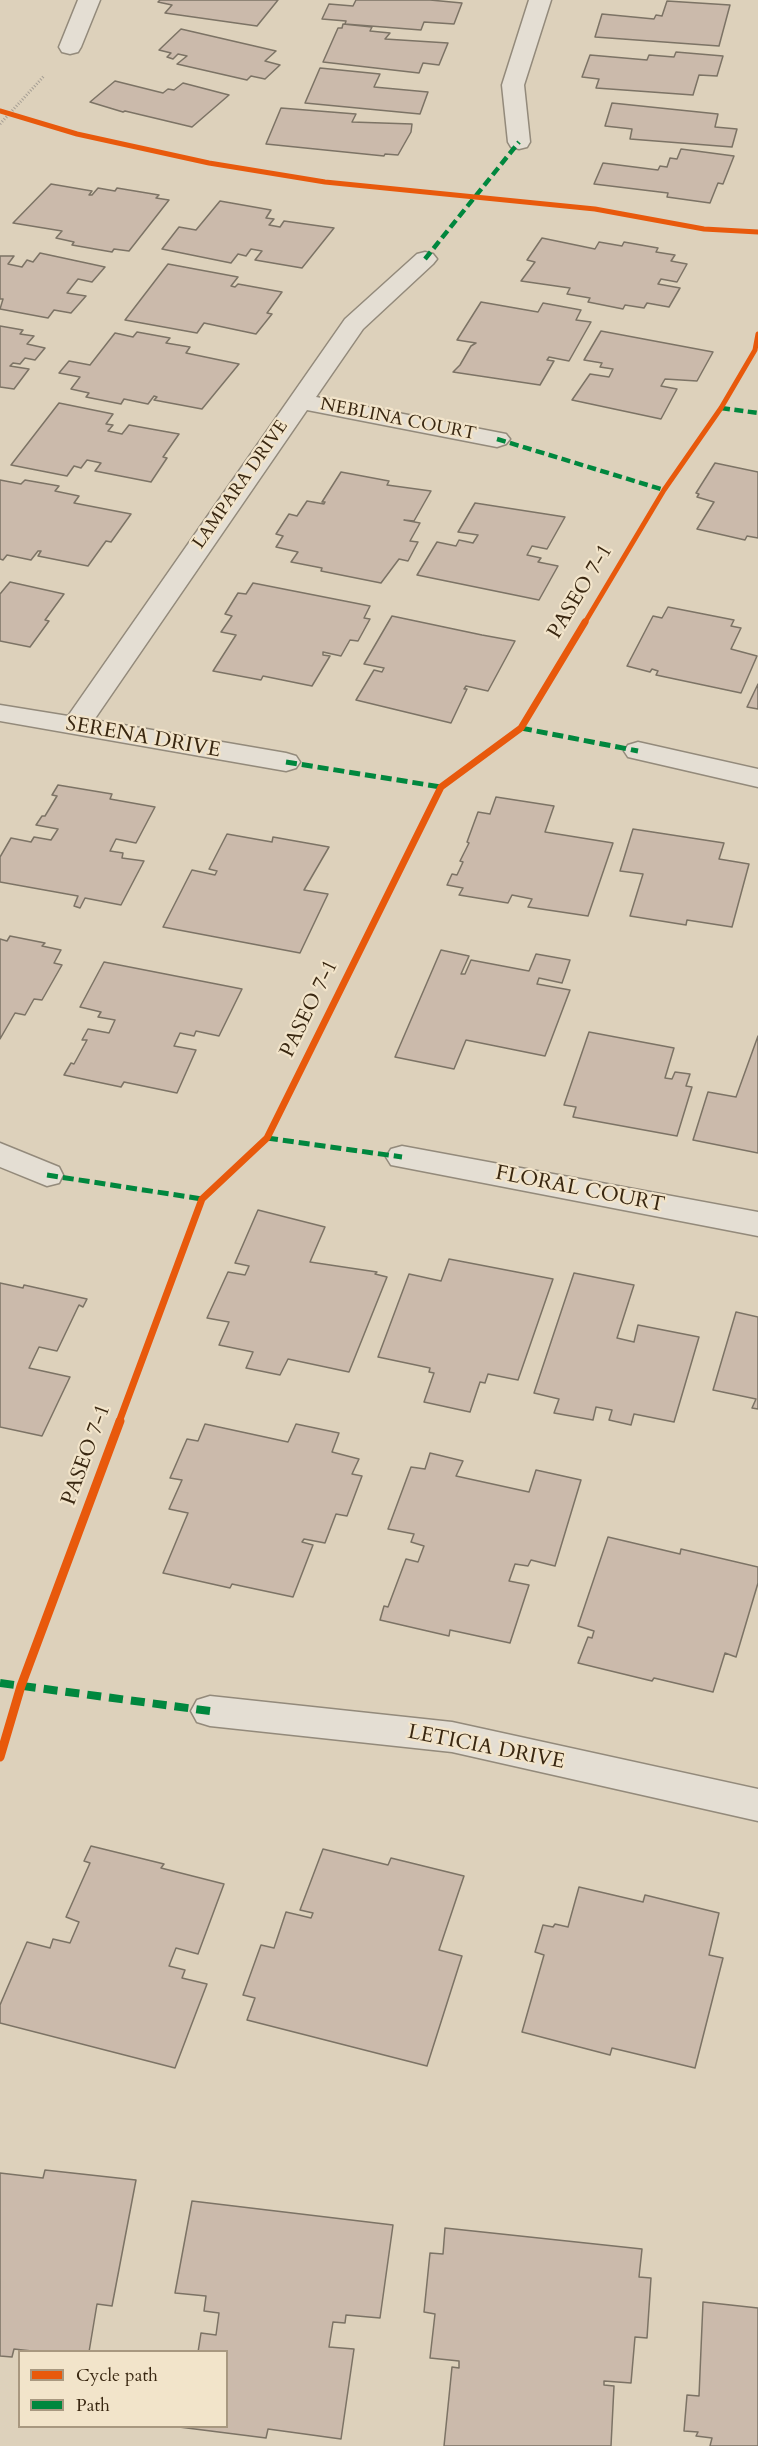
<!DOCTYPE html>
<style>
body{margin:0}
#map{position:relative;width:758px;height:2446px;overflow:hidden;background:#ddd1bb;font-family:Cardo,serif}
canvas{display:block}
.legend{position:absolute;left:18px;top:2350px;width:210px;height:78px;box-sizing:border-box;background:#f2e4ca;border:2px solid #a89880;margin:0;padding:8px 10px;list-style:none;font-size:18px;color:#392711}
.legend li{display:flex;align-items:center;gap:12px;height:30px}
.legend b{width:30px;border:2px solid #a89880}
</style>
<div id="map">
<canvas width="758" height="2446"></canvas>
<ul class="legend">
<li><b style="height:8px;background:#e8590c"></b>Cycle path</li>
<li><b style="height:8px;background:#00873e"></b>Path</li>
</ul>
</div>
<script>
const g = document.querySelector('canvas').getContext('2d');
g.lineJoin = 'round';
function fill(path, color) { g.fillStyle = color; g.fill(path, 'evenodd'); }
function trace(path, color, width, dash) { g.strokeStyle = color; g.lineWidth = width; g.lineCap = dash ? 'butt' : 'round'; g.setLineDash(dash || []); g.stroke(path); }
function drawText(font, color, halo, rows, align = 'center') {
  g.font = font + ' Cardo,serif'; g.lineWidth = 4.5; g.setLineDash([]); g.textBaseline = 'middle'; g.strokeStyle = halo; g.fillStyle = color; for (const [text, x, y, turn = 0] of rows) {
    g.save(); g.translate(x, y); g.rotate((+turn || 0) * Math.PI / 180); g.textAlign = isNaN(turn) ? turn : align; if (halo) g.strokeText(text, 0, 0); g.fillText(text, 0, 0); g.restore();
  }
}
const building = new Path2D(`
 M160 0H278L257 26 165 13 172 5 158 2Z
 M356 0H430L462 3 454 24 424 22 421 30 345 24 346 21 322 19 329 4 353 6Z
 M667 1 730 5 719 46 595 37 602 14 654 19 656 15 662 16Z
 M343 24 372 27 370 31 390 33 385 39 448 43 439 65 423 63 419 73 323 62 338 28H342Z
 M181 29 276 51 265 61 280 65 265 79 251 76 247 80 177 64 187 56 178 54 173 59 167 57 171 53 159 50Z
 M676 52 723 56 717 76 699 75 693 95 596 88 599 79 582 77 590 55 647 60 649 55 674 57Z
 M320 68 380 74 374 87 428 92 420 114 305 103Z
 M115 81 163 93 168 89 174 90 183 83 229 95 192 127 125 111 123 112 90 102Z
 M612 103 718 114 715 127 737 129 732 147 630 139 632 129 605 126Z
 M281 108 356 114 352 122 412 124 411 132 398 155 385 154 384 156 266 144Z
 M681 149 734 156 723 184 718 183 710 203 667 197 668 193 594 184 603 163 658 170 660 166 667 167 670 158 677 159Z
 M51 184 92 191 89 195H92L98 188 115 191 117 188 159 195 156 198 169 200 129 251 114 249 112 252 72 245 74 242 56 238 62 231 13 223Z
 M220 201 271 210 266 218 274 219 269 225 280 227 284 221 334 228 302 268 255 260 262 251 251 249 246 256 238 254 231 263 162 249 179 227 196 230Z
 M542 238 595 249 599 242 622 246 624 242 658 248 656 252 675 255 671 261 687 264 677 282 661 279 658 284 680 288 669 307 647 303 644 308 625 305 623 309 588 302 590 298 567 294 570 288 521 281 535 262 527 260Z
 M40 253 105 267 92 282 78 279 67 293 86 296 71 313 54 310 48 318 0 309 3 299H0V256H14L8 264 22 267 27 260 33 262Z
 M168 264 238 277 231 286 235 287 238 284 282 292 267 313 272 314 256 334 204 323 197 333 125 320Z
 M481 302 538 312 543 303 581 310 576 320 591 322 569 361 549 357 547 360 554 361 540 385 453 372 460 365 471 346 476 343 457 340Z
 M0 326 23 330 20 334 34 336 27 344 45 348 35 360 25 358 20 364 13 363 10 366 29 369 14 389 0 387Z
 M601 331 713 352 697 381 665 379 661 386 677 389 661 419 572 400 590 374 609 377 613 369 600 367 602 363 584 360Z
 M137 332 170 338 166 343 190 347 186 353 239 364 202 409 154 400 157 397 154 396 148 404 124 399 121 404 86 397 89 393 71 389 80 377 59 373 69 361 90 365 115 333 133 337Z
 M59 403 113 414 106 424 113 425 108 431 122 434 129 425 179 434 163 457 167 458 151 482 95 471 101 463 87 460 81 468 74 466 67 476 11 465Z
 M715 463 758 472V538L747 536 745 540 697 529 714 502 697 497 699 494 696 493Z
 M341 472 389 481 387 485 431 491 414 521 404 520 420 523 410 541 418 542 408 561 399 559 381 583 321 571 322 568 291 562 298 552 276 547 283 536 276 534 289 514 297 516 307 501 324 504 325 502H322Z
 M0 480 21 484 25 480 59 486 55 491 79 496 74 503 131 514 111 542 106 541 88 566 38 556 41 551H38L31 560 7 555 3 560 0 559Z
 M475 503 565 517 547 549 532 546 527 555 541 558 538 562 558 566 539 600 417 575 437 542 456 546 459 540 473 543 478 535 458 532Z
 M10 582 64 594 45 620 49 621 30 647 0 641V594Z
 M253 583 370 606 364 618 370 619 358 641 350 640 341 656 323 652V655L330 656 312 686 263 676 261 680 213 671 236 635 221 632 232 616 225 614 238 593 246 594Z
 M668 607 734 620 731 626 741 628 731 649 757 656 741 693 656 675 658 671 652 669 650 672 627 666 653 616 662 618Z
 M392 616 482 635 515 641 488 691 466 686 464 689H467L451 723 356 700 374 670 382 672 384 668 364 664Z
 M758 684V709L747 707Z
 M58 785 112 794 110 799 155 807 136 843 116 839 110 851 123 853 122 858 144 861 121 905 85 898 80 908 74 906 78 896 0 882V857L11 838 31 842 34 837 51 840 58 829 36 825 42 816H45L57 796 52 795Z
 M496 797 554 806 545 832 613 843 588 916 528 907 532 899 512 895 508 903 459 895 463 888 447 885 452 874 457 875 463 862 460 861 469 843 467 842 478 812 490 814Z
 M633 829 724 843 719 859 749 864 732 927 687 920 686 925 630 916 643 874 620 871Z
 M227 834 272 842 273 837 329 847 304 890 328 894 300 953 163 927 192 870 215 875 217 871 209 869Z
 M10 936 45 943 42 946 61 950 54 963 62 965 42 1000 34 999 25 1015 15 1013 0 1039V939L7 941Z
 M441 950 469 956 461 974H465L471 960 529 971 536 954 570 960 562 983 539 978 537 984 570 990 545 1056 466 1040 454 1069 395 1057Z
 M104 962 242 989 219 1036 196 1031 194 1036 180 1033 174 1046 196 1050 177 1093 124 1082 121 1087 64 1075 71 1063 74 1064 87 1040H82L88 1029 109 1033 115 1020 98 1017 101 1012 80 1007Z
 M589 1032 674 1048 665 1078 672 1079 675 1072 690 1074 686 1086 692 1087 677 1136 573 1117 576 1107 564 1105Z
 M758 1036V1153L693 1140 708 1092 736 1097Z
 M258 1210 325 1227 310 1262 377 1272 375 1274 387 1277 349 1372 288 1359 280 1375 246 1368 253 1352 219 1345 229 1322 207 1318 228 1272 245 1275 249 1266 235 1263Z
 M449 1259 553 1279 518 1380 488 1374 485 1383 480 1382 470 1412 424 1402 434 1373 429 1372 430 1368 378 1357 409 1274 441 1281Z
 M574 1273 634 1285 617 1338 634 1342 638 1325 699 1337 674 1422 634 1414 631 1425 609 1420 612 1410 596 1407 593 1420 554 1413 559 1399 534 1393Z
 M0 1283 23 1288 24 1285 87 1299 83 1307 79 1305 57 1351 39 1347 29 1368 70 1377 42 1436 0 1427Z
 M736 1312 758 1317V1409L752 1408 756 1399 713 1390Z
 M205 1424 288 1442 296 1424 339 1433 332 1452 359 1459 352 1474 362 1476 347 1516 336 1514 325 1543 304 1539 302 1542 313 1545 293 1597 232 1584 230 1588 163 1573 188 1513 169 1509 182 1480 170 1478 187 1439 198 1441Z
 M430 1453 463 1461 456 1476 529 1492 536 1470 581 1480 555 1566 531 1560 528 1566 515 1564 509 1581 529 1585 510 1643 450 1630 449 1636 380 1620 384 1606 388 1607 406 1559 418 1562 424 1546 411 1542 414 1534 388 1529 411 1467 425 1469Z
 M608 1537 680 1554 681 1549 758 1567V1583L736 1657 725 1653 713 1692 654 1678 652 1681 578 1663 588 1637 592 1638 594 1631 578 1626Z
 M91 1846 164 1864 161 1868 224 1884 198 1954 176 1948 169 1966 185 1970 182 1978 207 1984 175 2068 0 2023V2005L27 1942 50 1948 53 1939 70 1943 79 1922 66 1917 90 1863 84 1861Z
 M323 1849 388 1865 391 1858 464 1876 439 1950 462 1956 427 2066 247 2020 255 1998 243 1995 261 1945 274 1948 286 1912 311 1918 313 1913 300 1910Z
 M579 1887 643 1902 645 1895 719 1913 709 1955 723 1958 695 2068 612 2048 610 2055 522 2032 544 1955 535 1952 543 1925 553 1927 555 1924 568 1927Z
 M45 2170 136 2180 112 2306 97 2304 89 2352H41L14 2349 12 2357 0 2356V2173L43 2178Z
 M192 2201 393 2225 380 2318 346 2315 345 2323 333 2322 329 2347 354 2349 341 2439 268 2429 266 2438 179 2427 226 2426V2352H198L201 2333 216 2335 219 2313 204 2311 206 2296 175 2293Z
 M445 2228 642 2249 639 2277 651 2278 647 2338 635 2337 631 2383 604 2381V2385L614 2386 611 2446H444L452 2367 459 2368V2361L430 2358 435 2314 424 2312 430 2253 443 2254Z
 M703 2302 758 2308V2446H710L712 2438 696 2436 698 2432 684 2431 687 2395 699 2396Z`);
const pathFar2 = new Path2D(`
 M0 111 77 134 209 163 325 182 595 209 704 229 758 232
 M0 124 44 76
 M584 624 664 490 721 408 755 350 758 334`);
const pathFar1 = new Path2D(`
 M119 1422 202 1199 267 1138 441 787 521 728 585 622`);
const path = new Path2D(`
 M0 1757 21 1686 120 1421`);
const minor = new Path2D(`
 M78 0H100L81 47 78 52 70 54 62 52 59 47Z
 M529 0H551L524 85 530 142 527 147 519 149 511 147 508 142 502 85Z
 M425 252 433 254 437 259 433 264 363 329 316 397 506 434 510 439 506 444 497 447 307 410 94 720 286 753 296 756 300 762 296 768 286 771 0 721V705L68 716 345 319 417 254Z
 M638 742 758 769V787L628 757 624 751 628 745Z
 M0 1143 59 1167 63 1175 59 1183 47 1186 0 1167Z
 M402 1146 758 1212V1236L391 1165 386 1157 391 1149Z
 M210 1696 452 1722 758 1789V1821L452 1752 210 1726 197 1722 191 1711 197 1700Z`);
const quietFar2 = new Path2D(`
 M425 259 519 142
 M721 408 758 413
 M497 439 664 490`);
const quietFar1 = new Path2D(`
 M521 728 638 751
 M286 762 441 787
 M267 1138 402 1157
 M47 1175 202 1199`);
const quiet = new Path2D(`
 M0 1683 210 1711`);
const cyclewayFar2 = new Path2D(`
 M0 111 77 134 209 163 325 182 595 209 704 229 758 232
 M584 624 664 490 721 408 755 350 758 334`);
const cyclewayFar1 = new Path2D(`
 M119 1422 202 1199 267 1138 441 787 521 728 585 622`);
const cycleway = new Path2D(`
 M0 1757 21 1686 120 1421`);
const farStreetnames = [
 ["NEBLINA COURT",398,420,11],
 ["LAMPARA DRIVE",241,485,-55]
];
const streetNames = [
 ["PASEO 7-1",581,592,-59],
 ["SERENA DRIVE",143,738,10],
 ["PASEO 7-1",310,1009,-64],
 ["FLORAL COURT",580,1190,11],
 ["PASEO 7-1",87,1455,-70],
 ["LETICIA DRIVE",486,1748,11]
];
fill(building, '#cbbaab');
trace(building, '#7c7365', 1.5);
trace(minor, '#938a7b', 3);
trace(pathFar2, '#a59e94', 3, [1, 2]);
trace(pathFar1, '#a59e94', 4, [1.5, 3]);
trace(path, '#a59e94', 4.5, [1.5, 4]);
fill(minor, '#e4ded3');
trace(quietFar2, '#00873e', 4.5, [9, 4.5]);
trace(quietFar1, '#00873e', 5, [11, 5]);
trace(quiet, '#00873e', 8, [14, 8]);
trace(cyclewayFar2, '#e8590c', 5);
trace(cyclewayFar1, '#e8590c', 7);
trace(cycleway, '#e8590c', 9);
drawText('18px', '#392711', '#f2e4ca', farStreetnames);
drawText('21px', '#392711', '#f2e4ca', streetNames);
</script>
